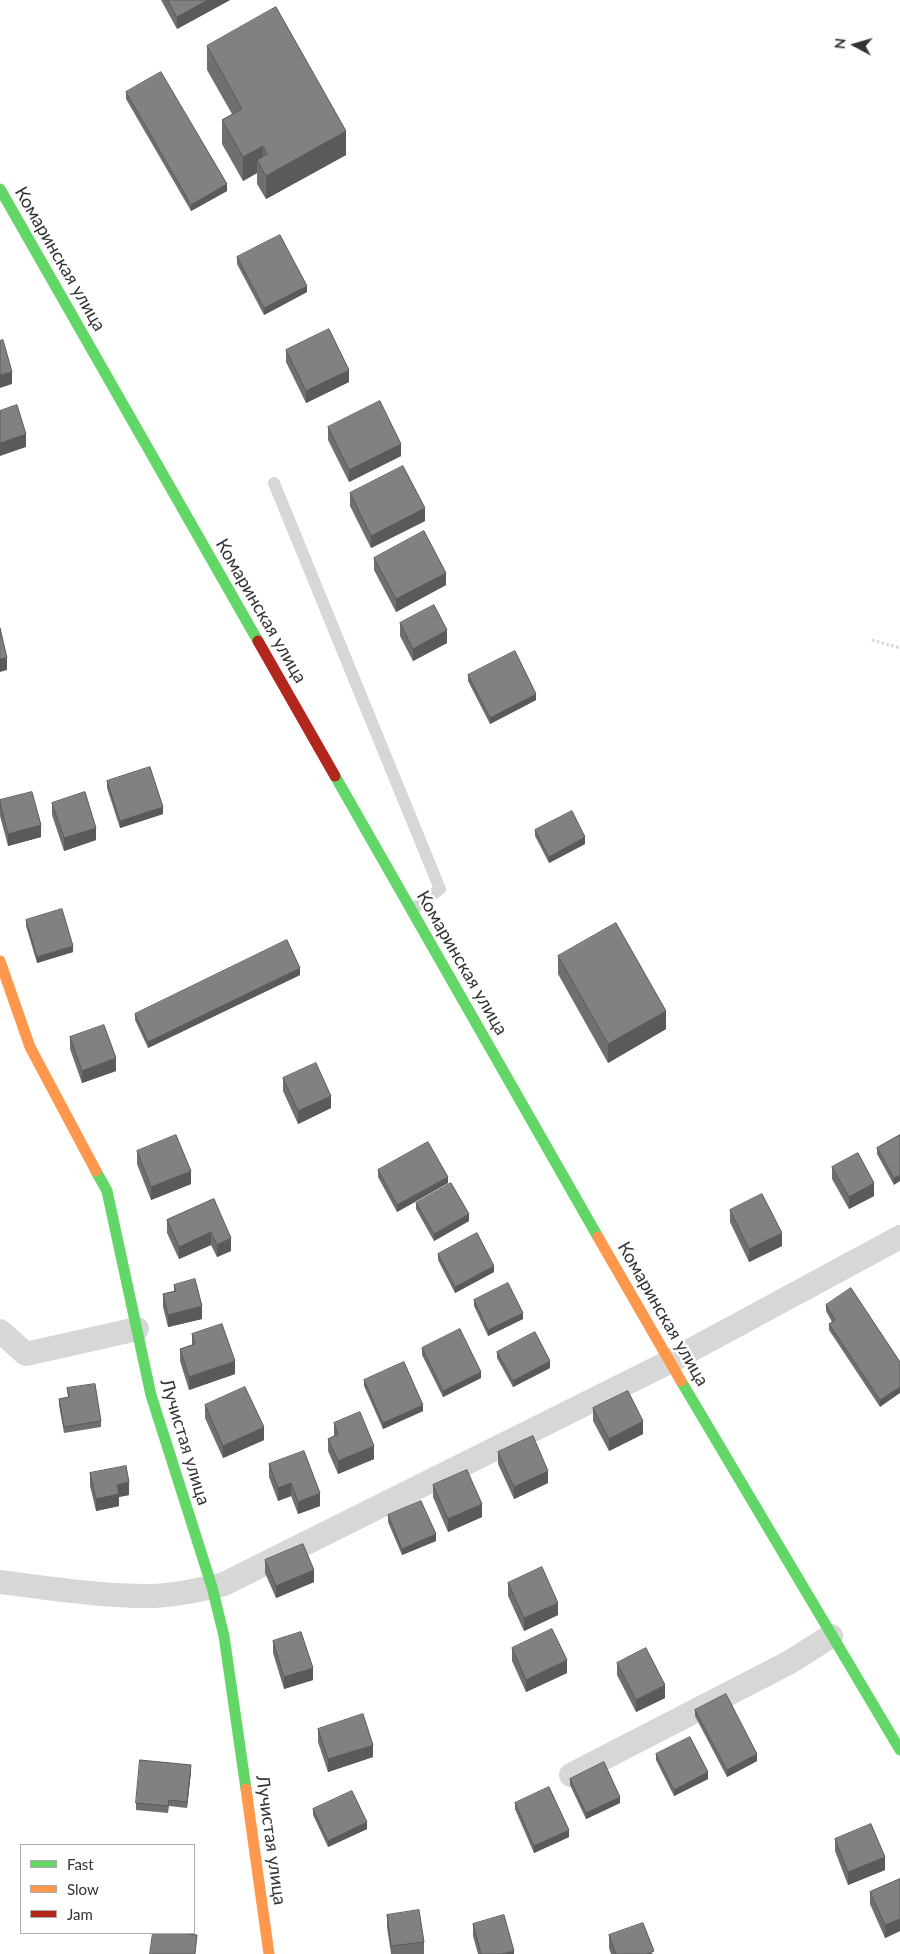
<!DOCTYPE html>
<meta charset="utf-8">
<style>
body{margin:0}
#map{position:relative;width:900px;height:1954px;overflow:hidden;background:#fff;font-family:Lato,sans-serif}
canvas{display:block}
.legend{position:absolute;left:20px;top:1844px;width:175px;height:90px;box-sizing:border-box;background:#fff;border:1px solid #adadad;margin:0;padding:6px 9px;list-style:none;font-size:15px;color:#333}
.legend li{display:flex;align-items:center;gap:10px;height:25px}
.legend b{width:25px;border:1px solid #adadad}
.north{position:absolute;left:830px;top:20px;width:50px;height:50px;-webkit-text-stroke:4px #fff;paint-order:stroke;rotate:276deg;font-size:14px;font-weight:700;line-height:20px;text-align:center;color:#333}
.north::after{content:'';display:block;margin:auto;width:18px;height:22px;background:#333;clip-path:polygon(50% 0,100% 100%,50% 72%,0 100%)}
</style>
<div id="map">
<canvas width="900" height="1954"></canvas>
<ul class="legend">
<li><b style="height:6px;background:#63d668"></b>Fast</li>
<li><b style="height:6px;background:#ff974d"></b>Slow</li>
<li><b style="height:6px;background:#b3261e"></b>Jam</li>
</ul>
<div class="north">N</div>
</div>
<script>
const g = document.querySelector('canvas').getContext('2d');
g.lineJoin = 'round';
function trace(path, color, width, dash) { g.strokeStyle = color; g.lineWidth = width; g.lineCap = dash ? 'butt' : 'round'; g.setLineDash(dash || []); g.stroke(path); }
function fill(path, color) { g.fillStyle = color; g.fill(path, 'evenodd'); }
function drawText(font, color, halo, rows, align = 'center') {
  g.font = font + ' Lato,sans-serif'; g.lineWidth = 5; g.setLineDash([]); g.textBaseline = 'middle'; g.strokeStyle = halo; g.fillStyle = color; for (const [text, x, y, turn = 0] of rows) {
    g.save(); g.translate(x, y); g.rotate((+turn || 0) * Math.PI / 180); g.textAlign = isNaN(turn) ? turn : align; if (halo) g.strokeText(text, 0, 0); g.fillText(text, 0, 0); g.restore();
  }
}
const path = new Path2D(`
 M872 640 900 648`);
const lane = new Path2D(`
 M274 483 440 889 412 910`);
const street = new Path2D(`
 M0 1331 26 1354 137 1329
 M0 1582C49 1588 99 1596 149 1596 174 1596 200 1590 224 1584L669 1362 900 1237
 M571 1775 790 1662 831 1636`);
const fast = new Path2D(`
 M0 189 258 641
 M335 776 598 1237
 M96 1171 107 1191 151 1395 212 1587 224 1636 246 1789
 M681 1381 900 1750`);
const slow = new Path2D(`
 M0 961 30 1047 96 1171
 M598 1237 681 1381
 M246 1789 269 1954`);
const jam = new Path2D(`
 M258 641 335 776`);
const wall = new Path2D(`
 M161 0H230L177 29Z
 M207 46 346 155 266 199 257 184V173L243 181 222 144V120L232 114 207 70Z
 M126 92 227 191 191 211 126 99Z
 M237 257 307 292 264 315 237 264Z
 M286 350 349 382 306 403 286 362Z
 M328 427 401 456 349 482 328 440Z
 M350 493 425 521 371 548 350 506Z
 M374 558 446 585 396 612 374 570Z
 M400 623 447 643 413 661 400 636Z
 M468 675 536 700 490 724 468 681Z
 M107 781 163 814 120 828 107 788Z
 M0 800 41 837 8 846 0 816Z
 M52 803 96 840 64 851 52 815Z
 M535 830 585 844 549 863 535 836Z
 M26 920 73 952 37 963 26 926Z
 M558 956 666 1029 608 1063 558 974Z
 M300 975 148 1048 135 1020V1014Z
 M70 1037 116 1071 82 1083 70 1049Z
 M283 1078 331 1108 298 1124 283 1091Z
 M900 1135 894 1185 877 1154V1148Z
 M137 1151 191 1184 151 1200 137 1164Z
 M832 1167 874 1196 849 1209 832 1179Z
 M378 1170 448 1183 397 1212 378 1177Z
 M214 1199 231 1251 217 1257 211 1245 179 1259 167 1233V1220Z
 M416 1203 469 1221 434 1241 416 1209Z
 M730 1210 782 1246 749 1262 730 1222Z
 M438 1254 494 1272 455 1293 438 1260Z
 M174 1285 202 1319 168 1327 163 1307V1294L174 1291Z
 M474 1300 523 1319 488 1336 474 1306Z
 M826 1305 900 1362 880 1407 829 1330V1324L832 1322 826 1311Z
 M192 1334 235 1374 189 1390 180 1361V1349L192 1345Z
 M422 1348 481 1378 443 1397 422 1355Z
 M497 1352 550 1368 513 1387 497 1358Z
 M364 1380 423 1411 383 1429 364 1386Z
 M67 1388 101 1421V1427L64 1433 59 1405V1399L68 1397Z
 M205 1405 264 1440 223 1458 205 1418Z
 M593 1408 643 1434 609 1451 593 1421Z
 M334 1423 374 1459 338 1474 328 1451V1439L334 1436Z
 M498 1452 548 1483 514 1499 498 1464Z
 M269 1464 320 1506 298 1514 291 1496 278 1501 269 1477Z
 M90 1473 129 1495 119 1497V1506L96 1511 90 1486Z
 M433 1485 482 1517 448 1532 433 1497Z
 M388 1515 436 1541 402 1555 388 1522Z
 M265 1560 314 1582 276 1598 265 1573Z
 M508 1583 558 1615 524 1631 508 1596Z
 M273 1641 313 1680 284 1689 273 1653Z
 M512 1648 567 1673 526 1692 512 1661Z
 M617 1663 665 1698 636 1712 617 1675Z
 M695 1710 757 1761 727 1777 695 1716Z
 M318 1729 373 1757 328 1772 318 1742Z
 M656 1754 708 1779 674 1796 656 1760Z
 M191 1771 187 1808 169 1806 168 1813 136 1810V1803Z
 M570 1779 620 1803 586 1819 570 1785Z
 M515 1803 569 1837 534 1853 515 1809Z
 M313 1809 367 1829 328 1847 313 1815Z
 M835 1839 885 1870 848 1885 835 1851Z
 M900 1879V1931L885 1938 870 1904V1892Z
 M387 1915 424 1942V1954H391L387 1927Z
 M473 1924 514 1954H478L473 1936Z
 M609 1935 654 1954H611L609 1948Z`);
const shadedWall = new Path2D(`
 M208 0H230L177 29V17Z
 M346 131V155L266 199V176Z
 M263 146V170L257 160V173L243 181V157Z
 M227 184V191L191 211V205Z
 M307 286V292L264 315V308Z
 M349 370V382L306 403V391Z
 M12 372V384L0 388V375Z
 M26 434V447L0 456V443Z
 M401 444V456L349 482V470Z
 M425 508V521L371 548V536Z
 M446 573V585L396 612V599Z
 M447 630V643L413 661V649Z
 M7 658V670L0 672V659Z
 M536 694V700L490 724V718Z
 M163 807V814L120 828V821Z
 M41 825V837L8 846V834Z
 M96 828V840L64 851V838Z
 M585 837V844L549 863V857Z
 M73 946V952L37 963V957Z
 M300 968V975L148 1048V1042Z
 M666 1011V1029L608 1063V1044Z
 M116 1058V1071L82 1083V1071Z
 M331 1096V1108L298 1124V1111Z
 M191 1171V1184L151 1200V1187Z
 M900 1175V1181L894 1185V1178Z
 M448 1177V1183L397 1212V1205Z
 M874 1183V1196L849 1209V1197Z
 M469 1214V1221L434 1241V1234Z
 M211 1232V1245L179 1259V1247Z
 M782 1233V1246L749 1262V1249Z
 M231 1238V1251L217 1257V1245Z
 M494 1266V1272L455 1293V1287Z
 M202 1306V1319L168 1327V1315Z
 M523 1313V1319L488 1336V1330Z
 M235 1361V1374L189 1390V1377Z
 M550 1361V1368L513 1387V1381Z
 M481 1372V1378L443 1397V1391Z
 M900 1387V1393L880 1407V1400Z
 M423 1405V1411L383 1429V1423Z
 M643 1421V1434L609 1451V1439Z
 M264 1427V1440L223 1458V1446Z
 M374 1446V1459L338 1474V1461Z
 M548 1471V1483L514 1499V1487Z
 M129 1482V1495L119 1497V1506L96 1511V1499L117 1485Z
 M291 1483V1496L278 1501V1488Z
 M320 1493V1506L298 1514V1502Z
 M482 1504V1517L448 1532V1519Z
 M436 1534V1541L402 1555V1549Z
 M314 1570V1582L276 1598V1586Z
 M558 1603V1615L524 1631V1618Z
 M567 1660V1673L526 1692V1680Z
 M313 1668V1680L284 1689V1677Z
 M665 1685V1698L636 1712V1700Z
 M373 1745V1757L328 1772V1759Z
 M757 1754V1761L727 1777V1770Z
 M191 1765V1771L187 1808V1802Z
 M708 1772V1779L674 1796V1790Z
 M620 1797V1803L586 1819V1813Z
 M367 1822V1829L328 1847V1841Z
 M569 1830V1837L534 1853V1846Z
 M885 1857V1870L848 1885V1872Z
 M900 1919V1931L885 1938V1925Z
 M514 1951V1954H502Z`);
const building = new Path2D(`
 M168 0H208L177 17Z
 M276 7 346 131 266 176 257 160 267 154 263 146 243 157 222 120 242 109 207 46Z
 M161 72 227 184 191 205 126 92Z
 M280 235 307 286 264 308 237 257Z
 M329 329 349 370 306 391 286 350Z
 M3 340 12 372 0 375V341Z
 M380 401 401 444 349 470 328 427Z
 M17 405 26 434 0 443V411Z
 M403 466 425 508 371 536 350 493Z
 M424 531 446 573 396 599 374 558Z
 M434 605 447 630 413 649 400 623Z
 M0 628 7 658 0 659Z
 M515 651 536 694 490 718 468 675Z
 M150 767 163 807 120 821 107 781Z
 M32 792 41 825 8 834 0 803V800Z
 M85 792 96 828 64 838 52 803Z
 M572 811 585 837 549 857 535 830Z
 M62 909 73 946 37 957 26 920Z
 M616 923 666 1011 608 1044 558 956Z
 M287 940 300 968 148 1042 135 1014Z
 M104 1025 116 1058 82 1071 70 1037Z
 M316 1063 331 1096 298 1111 283 1078Z
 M176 1135 191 1171 151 1187 137 1151Z
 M900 1135V1175L894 1178 877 1148Z
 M428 1142 448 1177 397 1205 378 1170Z
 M858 1153 874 1183 849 1197 832 1167Z
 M451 1183 469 1214 434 1234 416 1203Z
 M762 1194 782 1233 749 1249 730 1210Z
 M214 1199 231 1238 217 1245 211 1232 179 1247 167 1220Z
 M477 1233 494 1266 455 1287 438 1254Z
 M195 1279 202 1306 168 1315 163 1294 176 1291 174 1285Z
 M508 1283 523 1313 488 1330 474 1300Z
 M851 1288 900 1362V1387L880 1400 829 1324 835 1320 826 1305Z
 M222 1324 235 1361 189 1377 180 1349 195 1344 192 1334Z
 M460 1329 481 1372 443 1391 422 1348Z
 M535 1332 550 1361 513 1381 497 1352Z
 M404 1362 423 1405 383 1423 364 1380Z
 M95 1384 101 1421 64 1427 59 1399 69 1397 67 1388Z
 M245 1387 264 1427 223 1446 205 1405Z
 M628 1391 643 1421 609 1439 593 1408Z
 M360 1412 374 1446 338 1461 328 1439 338 1434 334 1423Z
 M533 1436 548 1471 514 1487 498 1452Z
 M304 1451 320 1493 298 1502 291 1483 278 1488 269 1464Z
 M126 1466 129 1482 117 1485 119 1494 96 1499 90 1473Z
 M467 1470 482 1504 448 1519 433 1485Z
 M421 1501 436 1534 402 1549 388 1515Z
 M303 1544 314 1570 276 1586 265 1560Z
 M542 1567 558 1603 524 1618 508 1583Z
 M552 1629 567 1660 526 1680 512 1648Z
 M301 1632 313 1668 284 1677 273 1641Z
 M646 1648 665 1685 636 1700 617 1663Z
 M726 1694 757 1754 727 1770 695 1710Z
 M363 1714 373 1745 328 1759 318 1729Z
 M690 1737 708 1772 674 1790 656 1754Z
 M140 1760 191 1765 187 1802 169 1800 168 1806 136 1803Z
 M604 1762 620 1797 586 1813 570 1779Z
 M549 1787 569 1830 534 1846 515 1803Z
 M352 1791 367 1822 328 1841 313 1809Z
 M871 1824 885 1857 848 1872 835 1839Z
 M900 1879V1919L885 1925 870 1892Z
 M419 1910 424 1942 391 1946 387 1915Z
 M504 1915 514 1951 502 1954H481L473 1924Z
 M643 1923 654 1951 647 1954H616L609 1935Z
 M153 1933H180L197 1935 195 1954H150Z`);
const streetNames = [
 ["Комаринская улица",60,259,60],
 ["Комаринская улица",261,611,60],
 ["Комаринская улица",462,963,60],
 ["Комаринская улица",663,1314,60],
 ["Лучистая улица",185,1442,73],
 ["Лучистая улица",271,1840,82]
];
trace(path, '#d6d6d6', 3, [2.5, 2.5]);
trace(lane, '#d7d7d7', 12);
trace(street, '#d7d7d7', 24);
trace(fast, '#63d668', 11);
trace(slow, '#ff974d', 11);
trace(jam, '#b3261e', 11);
fill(wall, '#6f6f6f');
fill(shadedWall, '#5a5a5a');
fill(building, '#818181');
trace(building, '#5a5a5a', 1);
drawText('18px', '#333', '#fff', streetNames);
</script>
